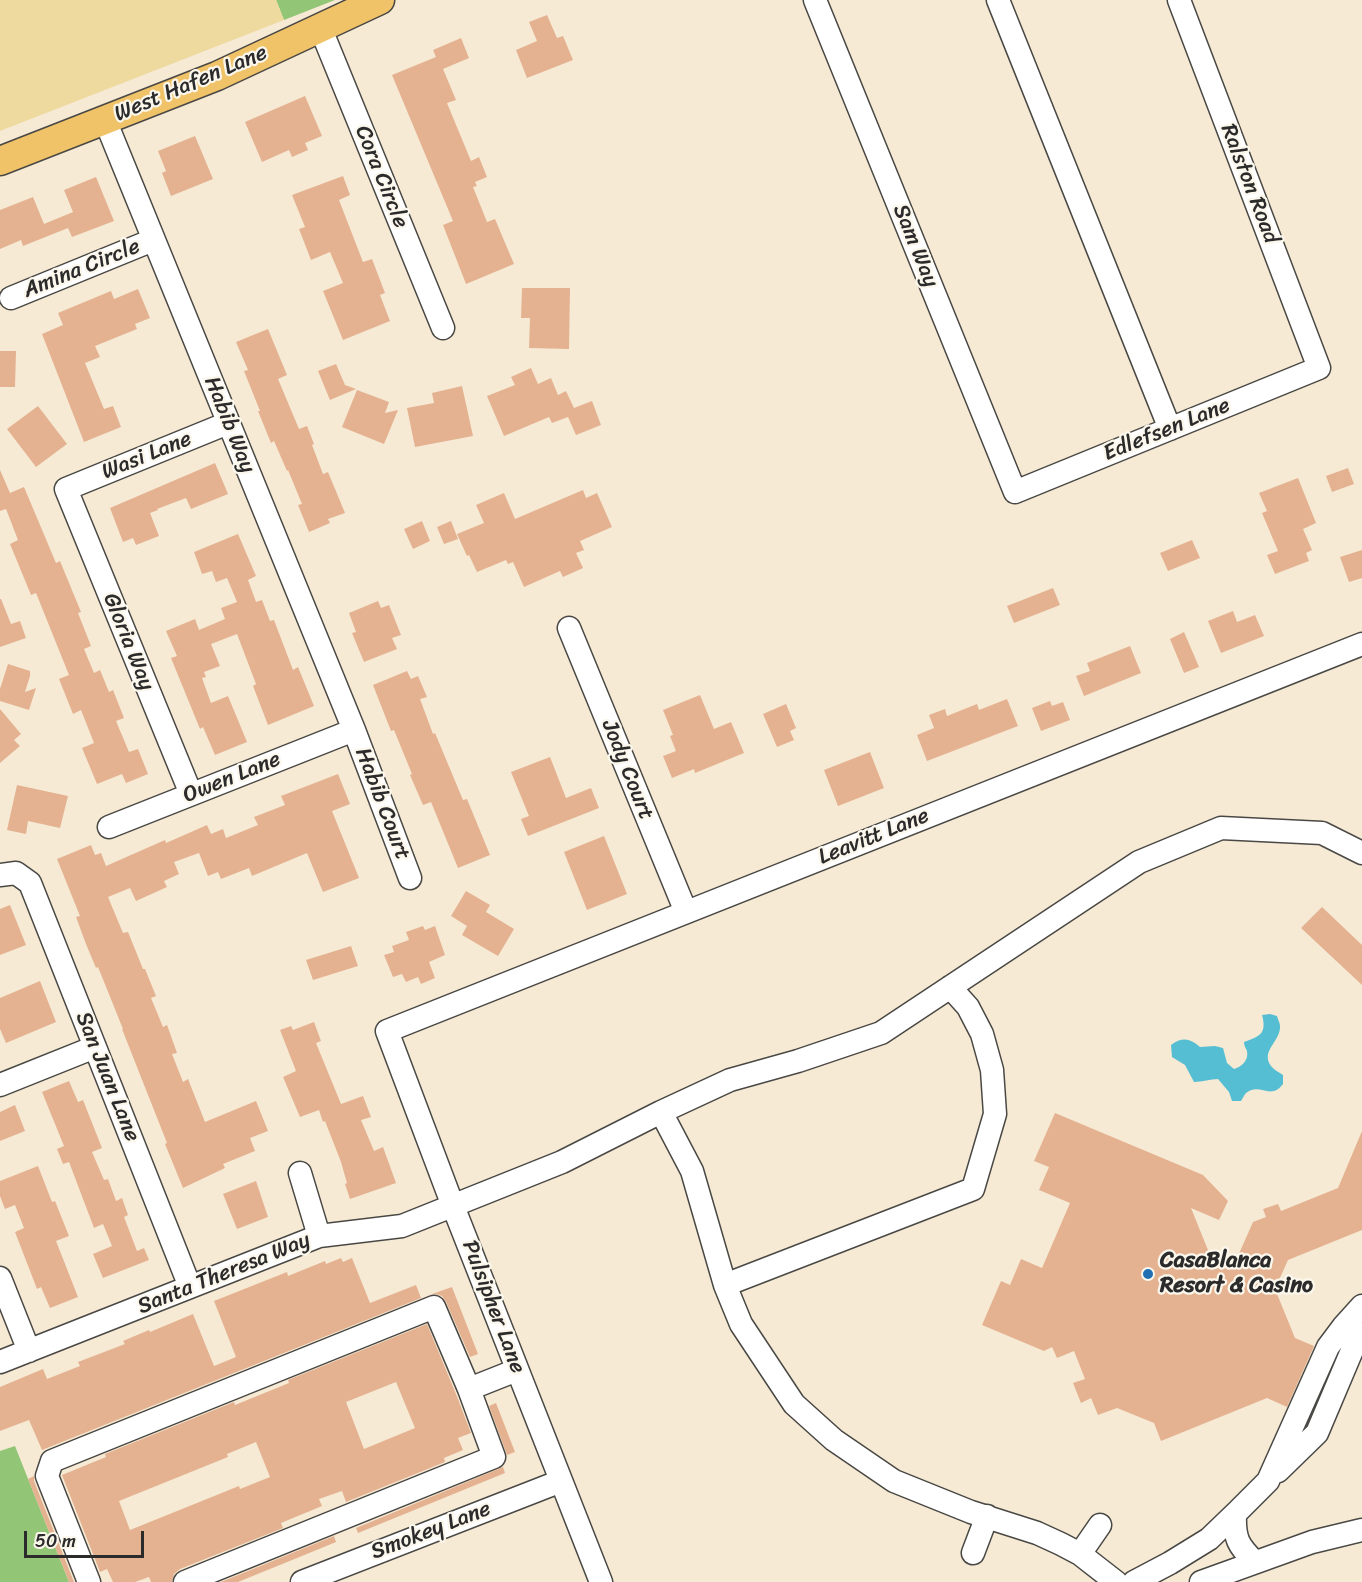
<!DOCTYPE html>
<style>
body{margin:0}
#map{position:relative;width:1362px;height:1582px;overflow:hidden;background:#f6ead5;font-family:Sriracha,sans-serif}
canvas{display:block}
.scale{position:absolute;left:24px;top:1531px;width:120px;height:27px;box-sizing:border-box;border:3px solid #2b2b2b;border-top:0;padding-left:8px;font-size:18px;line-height:21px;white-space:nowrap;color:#2b2b2b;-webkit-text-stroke:4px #fbf7ec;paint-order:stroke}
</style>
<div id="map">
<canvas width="1362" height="1582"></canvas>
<div class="scale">50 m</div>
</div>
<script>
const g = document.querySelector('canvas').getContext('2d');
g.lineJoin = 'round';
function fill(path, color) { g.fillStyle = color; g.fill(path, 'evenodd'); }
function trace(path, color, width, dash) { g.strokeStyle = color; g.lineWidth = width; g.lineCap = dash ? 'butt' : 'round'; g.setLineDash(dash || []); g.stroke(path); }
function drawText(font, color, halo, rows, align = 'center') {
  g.font = font + ' Sriracha,sans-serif'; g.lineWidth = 4.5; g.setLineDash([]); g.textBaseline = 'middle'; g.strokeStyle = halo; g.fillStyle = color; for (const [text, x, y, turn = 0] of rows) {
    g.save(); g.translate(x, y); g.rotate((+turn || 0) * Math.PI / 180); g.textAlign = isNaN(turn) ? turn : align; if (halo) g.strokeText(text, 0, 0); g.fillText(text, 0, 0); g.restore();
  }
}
const green = new Path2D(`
 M276 0H335L284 20Z
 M15 1446 69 1582H0V1451Z`);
const sand = new Path2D(`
 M0 0H276L284 20 0 131Z`);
const water = new Path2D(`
 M1270 1014 1277 1016C1278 1020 1280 1023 1280 1026 1281 1041 1260 1051 1271 1066 1274 1070 1279 1072 1283 1075V1084C1270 1101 1260 1082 1246 1093 1244 1095 1243 1098 1241 1101H1232L1229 1092 1218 1079C1210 1079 1203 1082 1194 1082L1185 1065 1172 1057 1171 1045C1182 1037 1190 1038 1200 1047L1215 1046 1223 1048 1227 1063 1234 1069C1241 1067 1249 1061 1247 1051 1246 1048 1244 1046 1244 1042 1260 1036 1267 1034 1262 1015Z`);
const building = new Path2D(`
 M547 15 557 38 563 36 573 60 527 78 516 50 537 41 529 22Z
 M461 38 469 58 443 69 456 100 447 103 471 161 479 157 487 177 475 182 477 186 473 187 487 222 495 219 514 264 466 284 443 225 453 221 392 75 436 57 433 50Z
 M305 96 322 136 305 143 308 150 292 157 289 150 262 162 245 122Z
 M195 136 213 179 171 196 162 173 166 171 158 151Z
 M343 176 350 195 339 200 363 262 372 259 385 293 380 295 390 321 343 340 323 291 343 283 330 252 311 260 299 229 305 227 292 195Z
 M96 177 114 221 72 237 68 228 23 246 21 240 0 249V210L33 197 44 224 73 212 64 190Z
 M522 288H570L569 349 529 348 530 318H521Z
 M138 289 150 318 135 324 137 329 95 346 100 357 85 363 104 409 113 406 121 427 84 442 42 334 63 325 58 313 111 291 114 299Z
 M268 329 287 375 278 379 299 429 307 426 314 444 312 445 323 474 328 472 345 513 328 519 330 523 309 532 298 505 302 504 288 470 287 471 274 441 271 443 258 411H260L244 371 248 370 236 342Z
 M0 351H16L15 387H0Z
 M336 364 345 385 356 389 330 400 318 371Z
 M531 368 538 384 551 378 558 395 566 391 574 408 592 401 601 425 576 435 568 417 552 423 549 417 504 436 487 396 515 385 511 377Z
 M462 386 473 436 415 447 407 408 434 403 432 393Z
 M357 390 389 402 385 413 398 410 384 444 342 427Z
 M38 406 67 444 36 467 7 429Z
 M215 463 228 494 191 509 186 498 157 509 158 510 150 513 159 536 136 545 133 538 123 542 110 508Z
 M1348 468 1354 484 1332 492 1326 476Z
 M0 470 10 493 24 487 56 563 60 561 81 612 78 613 91 646 84 649 94 673 100 670 109 692 113 690 124 718 116 721 129 752 138 749 148 774 126 783 122 774 97 784 82 748 94 743 81 710 73 714 59 679 69 675 36 593 31 595 10 544 18 540 6 509 0 511Z
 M1298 478 1316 523 1303 529 1312 550 1306 553 1309 561 1275 574 1267 555 1278 551 1262 513 1267 511 1259 493Z
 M583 490 586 498 597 493 612 527 580 541 584 550 576 553 583 568 563 577 560 571 524 587 513 562 508 564 506 560 477 572 469 555 467 556 457 534 484 523 476 505 504 493 515 519Z
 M422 521 430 541 413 549 404 529Z
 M451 521 458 539 444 544 437 527Z
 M238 534 256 576 248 580 256 602 262 600 270 621 274 620 293 670 298 667 314 706 268 725 253 686 256 684 237 634 211 644 220 666 204 672 206 677 202 678 211 703 228 696 247 742 215 755 203 727 200 729 171 658 177 656 166 631 195 619 199 630 225 619 221 608 237 602 227 578 216 582 212 571 202 574 194 552Z
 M1192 540 1200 558 1168 571 1160 553Z
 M1362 550V578L1349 582 1340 557Z
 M1053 588 1060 605 1014 623 1007 606Z
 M0 599H1L11 624 20 621 26 638 0 647Z
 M378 601 381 608 389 605 401 635 392 638 397 649 364 662 352 633 356 632 349 613Z
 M1233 611 1237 622 1255 615 1264 636 1221 653 1208 621Z
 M1184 632 1199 667 1184 673 1170 639Z
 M1130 646 1141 673 1084 696 1076 676 1090 671 1087 663Z
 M8 664 30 671V676L25 692 36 688 29 710 0 701V689Z
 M407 671 411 679 418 676 427 697 420 699 433 734 435 733 463 800 467 799 490 855 458 868 431 802 423 805 410 775 412 774 394 730 391 731 373 685Z
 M700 695 714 729 731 722 744 753 695 773 694 769 672 778 663 756 676 751 670 736 673 735 663 710Z
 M1007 699 1018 726 927 761 917 735 934 728 929 715 945 709 947 716 977 704 979 710Z
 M1050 701 1052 706 1063 702 1070 720 1041 731 1032 708Z
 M786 704 796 728 790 731 794 740 777 747 763 714Z
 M0 709 21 734 14 740 20 746 0 763Z
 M870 752 884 788 838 806 824 770Z
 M550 757 566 798 591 788 599 808 528 836 521 819 529 816 511 772Z
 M338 774 350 804 332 811 359 878 323 892 307 853 252 876 249 868 221 879 218 872 208 876 199 853 174 862 179 874 164 881 167 887 136 901 130 888 108 897 123 933 128 932 143 969H145L156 996 151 998 163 1027 167 1025 177 1053 172 1054 183 1082 188 1079 205 1122 256 1101 268 1131 250 1138 255 1151 223 1164 225 1168 183 1188 165 1144 167 1143 122 1029H123L98 967 96 968 86 944 76 917 80 916 57 859 91 845 95 855 101 853 106 866 165 840 166 843 207 825 211 834 223 829 226 838 258 825 254 817 285 805 281 796Z
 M17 785 68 796 60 828 28 821 26 834 7 830Z
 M604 836 627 894 587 910 564 852Z
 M466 891 490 905 486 912 514 929 498 956 462 935 467 926 451 916Z
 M10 905 26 945 0 955V909Z
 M1322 907 1362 945V985L1301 928Z
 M423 926 425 930 435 926 445 955 429 962 435 978 421 984 418 977 406 982 402 974 393 977 384 955 394 952 392 946 409 940 406 932Z
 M351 946 358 966 313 980 306 960Z
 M40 981 56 1022 6 1043 0 1029V998Z
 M314 1022 321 1041 316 1043 341 1104 363 1096 371 1117 361 1120 374 1151 383 1147 396 1183 350 1199 345 1184 347 1183 341 1162 325 1121 323 1122 319 1110 300 1117 283 1077 296 1071 280 1030 291 1026 293 1030Z
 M69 1081 78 1102 83 1100 102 1148 92 1152 104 1180 108 1179 116 1201 122 1198 128 1215 124 1217 137 1251 144 1248 149 1260 103 1278 93 1254 112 1246 103 1224 94 1228 69 1162 63 1164 57 1149 64 1146 42 1092Z
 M15 1105 25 1131 0 1141V1112Z
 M1055 1113 1203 1175 1228 1201 1219 1220 1191 1208 1210 1255 1234 1265 1253 1222 1266 1217 1263 1209 1278 1204 1281 1211 1338 1188 1362 1131V1230L1288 1260 1275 1289 1295 1338 1314 1346 1287 1407 1267 1398 1161 1441 1154 1423 1117 1408 1098 1415 1091 1398 1081 1403 1073 1383 1085 1379 1074 1351 1057 1358 1052 1347 1044 1351 982 1325 1001 1281 1010 1285 1021 1259 1042 1268 1070 1203 1039 1190 1049 1167 1034 1161Z
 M38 1166 52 1202 55 1201 69 1236 56 1241 78 1297 50 1308 41 1287 37 1289 15 1232 24 1228 15 1205 5 1209 0 1196V1181Z
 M256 1181 268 1217 237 1229 223 1194Z
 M341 1258 343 1262 352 1258 370 1303 416 1285 421 1298 42 1450 29 1420 0 1431V1387L43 1369 47 1379 80 1366 78 1362 125 1344 123 1341 149 1330 150 1332 193 1314 214 1366 236 1357 214 1301 287 1272 288 1276 325 1261 326 1264Z
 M452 1287 478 1354 470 1357 446 1302 442 1296 436 1294H432Z
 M427 1324 456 1394 471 1433 458 1438 463 1450 444 1458 445 1462 346 1502 342 1491 319 1499 322 1506 281 1523 283 1528 180 1569 174 1574 172 1582H151L149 1577 135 1582H113L107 1569 100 1572 62 1475 106 1457 105 1454 234 1402 235 1405 289 1383 288 1380ZM396 1382 415 1428 364 1449 346 1402ZM256 1442 270 1477 240 1489 239 1486 130 1530 119 1501 228 1457 227 1454Z
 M496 1403 515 1452 507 1455 489 1406Z
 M503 1467 505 1473 358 1533 356 1528Z
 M34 1476V1481L74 1582H69L28 1479Z
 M334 1536 336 1542 302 1556 238 1582H221Z`);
const minor = new Path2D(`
 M815 0 1015 492 1319 368 1179 0
 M998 0 1170 429
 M320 27 443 328
 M105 120 354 730 410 878
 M11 298 153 240
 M569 628 686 912
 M191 794 66 489 228 423
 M109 827 354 730
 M0 875 16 873 30 883 190 1287
 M0 1085 95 1047
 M661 1112 692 1171 725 1285 741 1324 794 1404 834 1440 894 1481 971 1512 1037 1533 1061 1544 1080 1554 1116 1582
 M300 1173 319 1236
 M0 1278 29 1351
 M725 1285 973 1189 995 1114 992 1070 982 1034 968 1007 950 987
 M0 1362 319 1236 402 1226 562 1162 661 1112 730 1080 798 1061 881 1033 1139 862 1221 828 1322 833 1362 853
 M1278 1471 1317 1433 1356 1341 1362 1334
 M973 1553 987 1516
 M1080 1554 1100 1525
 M1255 1562C1238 1546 1234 1538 1235 1514L1268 1481 1328 1347 1343 1327 1362 1306
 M89 1582 47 1476 52 1461 434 1307 469 1389
 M185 1582 494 1457 469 1389 517 1370
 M302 1582 561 1481
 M601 1582 453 1206 387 1031 1362 644
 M1134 1582 1170 1563 1209 1539 1235 1514
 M1201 1582 1312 1542 1362 1530`);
const major = new Path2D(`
 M0 161 217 76 380 0`);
const markers = [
 [1148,1274,6,"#1f6fb2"]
];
const streetNames = [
 ["West Hafen Lane",191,84,-23],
 ["Cora Circle",381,177,68],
 ["Ralston Road",1249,184,69],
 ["Sam Way",915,246,68],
 ["Amina Circle",82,269,-22],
 ["Habib Way",229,425,68],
 ["Edlefsen Lane",1167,430,-22],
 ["Wasi Lane",147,456,-22],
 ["Gloria Way",128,642,68],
 ["Jody Court",627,770,68],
 ["Owen Lane",232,778,-22],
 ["Habib Court",382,804,69],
 ["Leavitt Lane",874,837,-22],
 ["San Juan Lane",107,1077,68],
 ["Santa Theresa Way",224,1274,-22],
 ["Pulsipher Lane",493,1307,69],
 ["Smokey Lane",431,1531,-21]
];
const poiNames = [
 ["CasaBlanca",1160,1261],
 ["Resort & Casino",1160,1286]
];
fill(green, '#92c576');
fill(sand, '#eeda9e');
fill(water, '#55bed2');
fill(building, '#e4b290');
trace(minor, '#494844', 25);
trace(major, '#494844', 31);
trace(minor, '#fff', 22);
trace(major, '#f1c369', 28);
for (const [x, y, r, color] of markers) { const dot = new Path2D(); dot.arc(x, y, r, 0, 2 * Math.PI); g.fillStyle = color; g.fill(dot); trace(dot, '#fbf7ec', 2); }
drawText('22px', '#2b2b2b', '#fbf7ec', streetNames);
drawText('bold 22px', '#2b2b2b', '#fbf7ec', poiNames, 'left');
</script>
